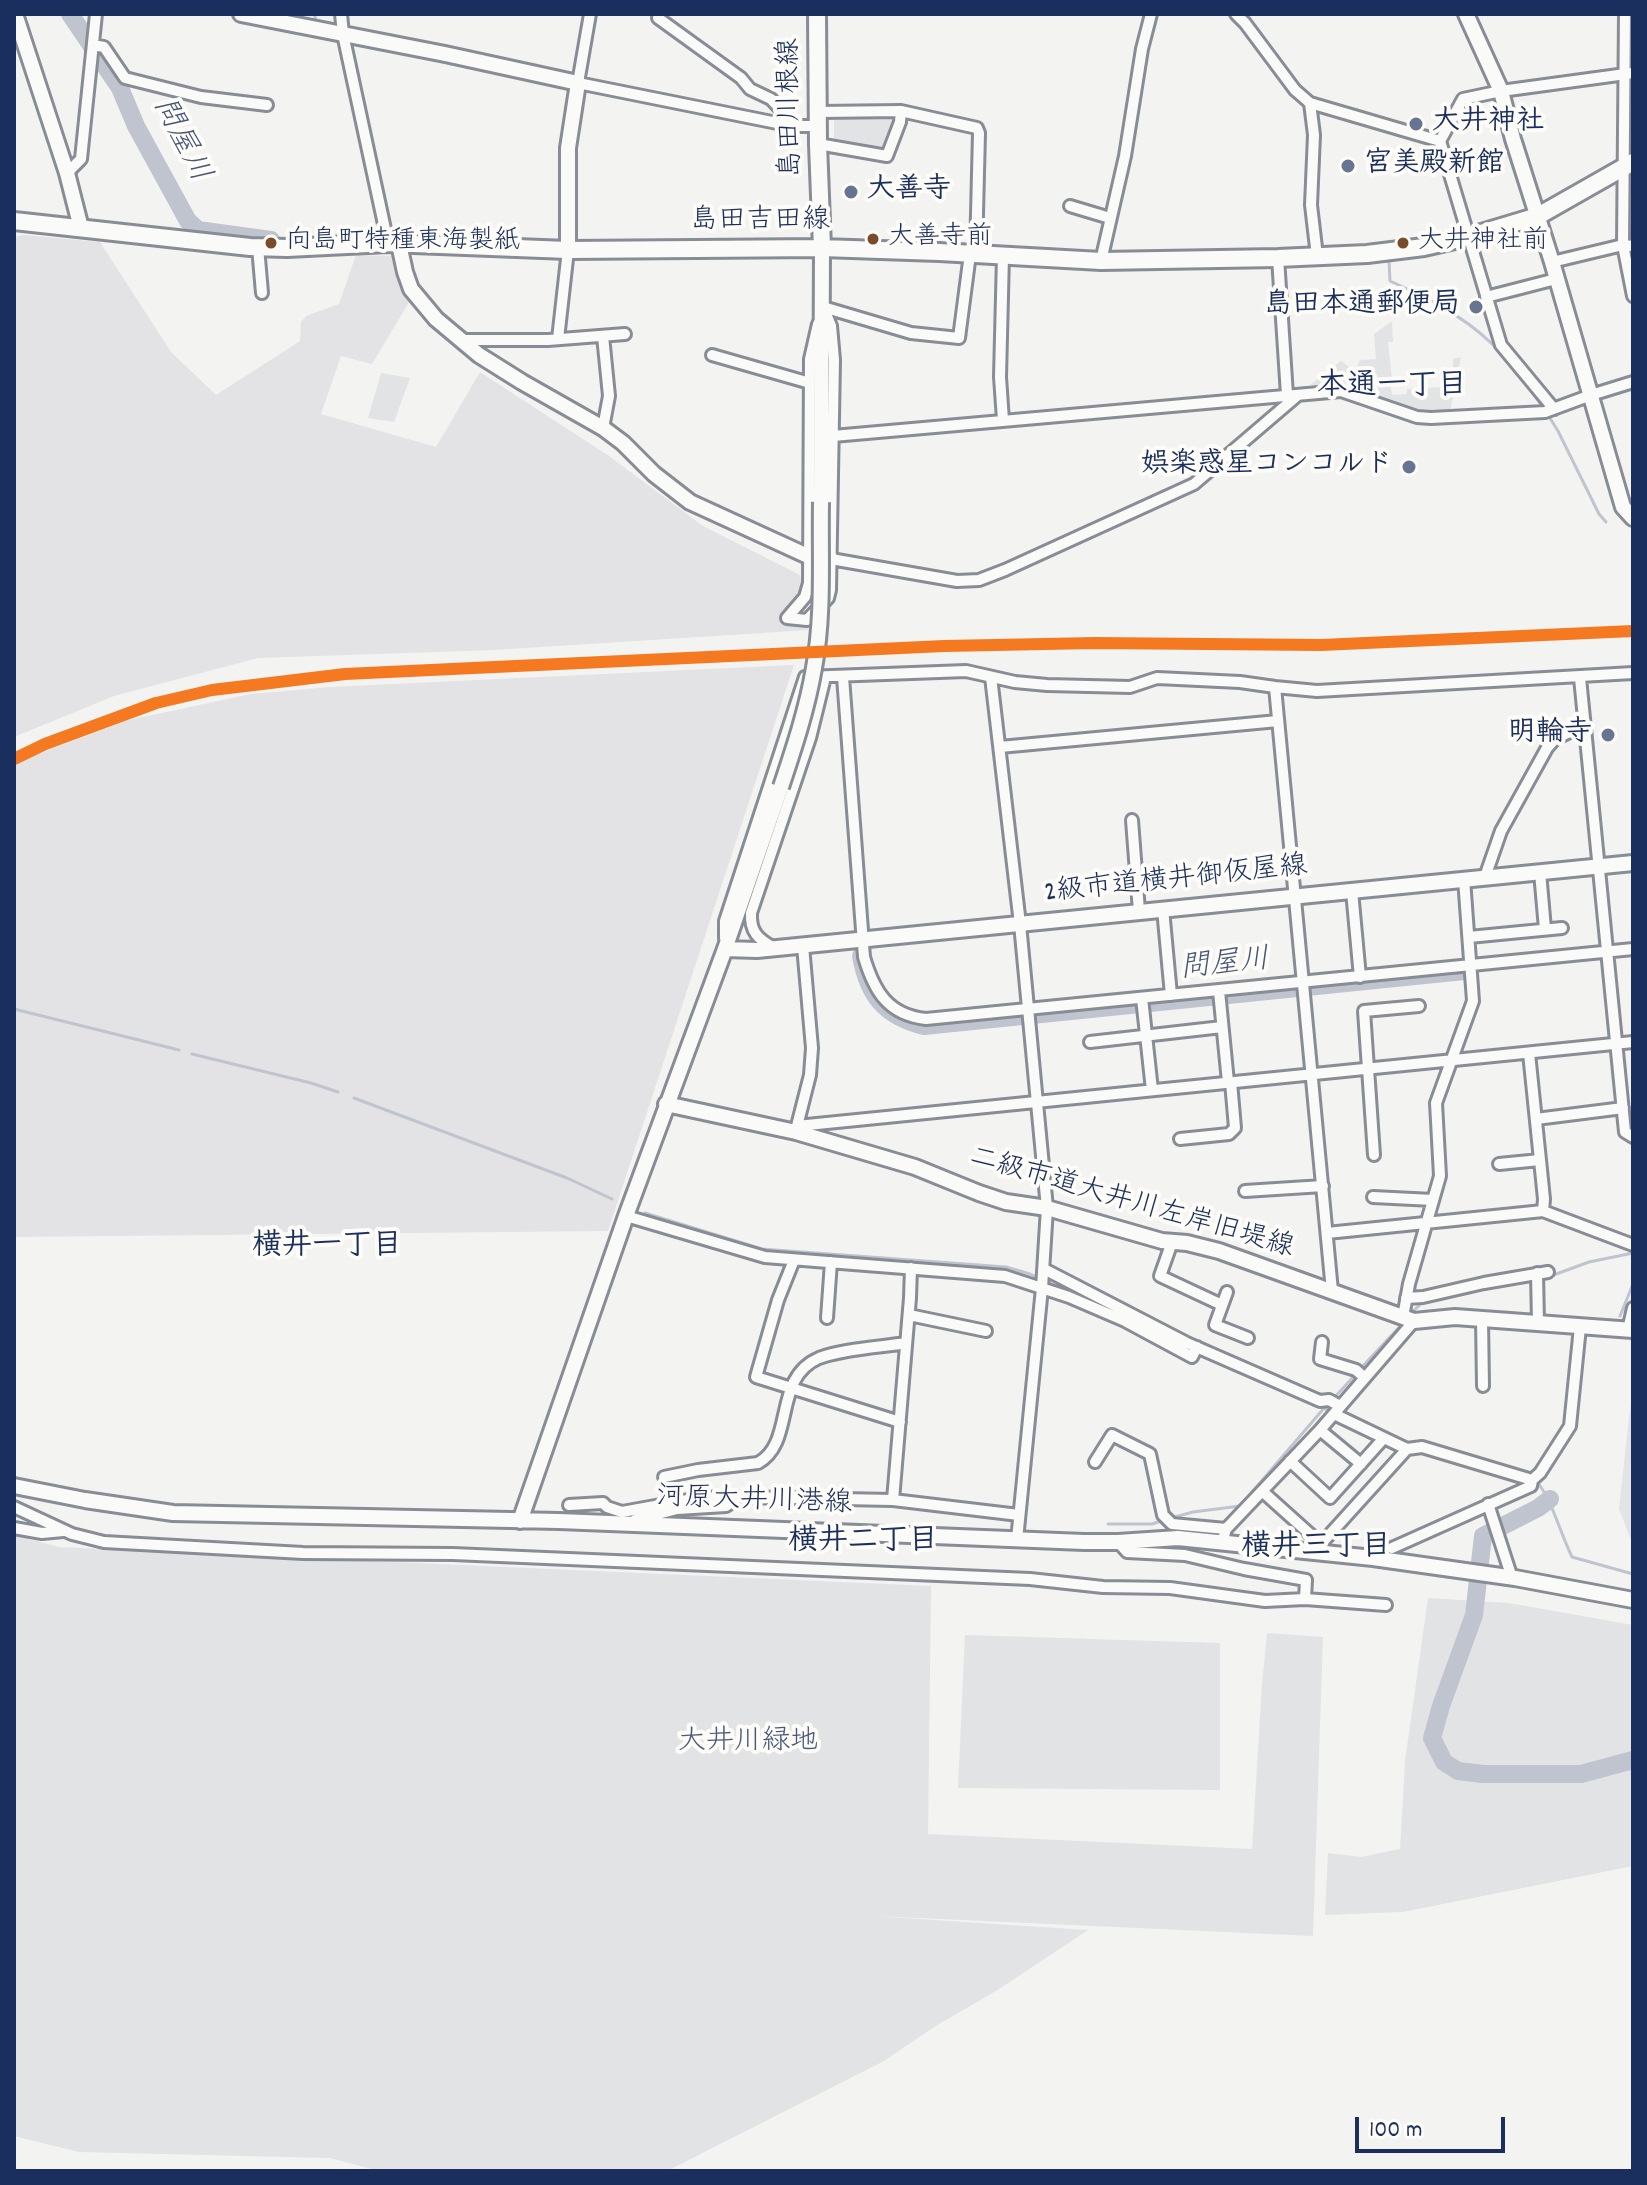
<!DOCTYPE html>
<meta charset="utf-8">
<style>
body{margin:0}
#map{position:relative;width:1647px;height:2185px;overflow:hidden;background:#f3f3f2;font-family:Dekko,sans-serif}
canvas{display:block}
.frame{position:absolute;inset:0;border:16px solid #1b2f5e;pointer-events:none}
.scale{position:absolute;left:1355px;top:2117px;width:150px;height:36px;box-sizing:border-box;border:4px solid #1b2f5e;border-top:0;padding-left:10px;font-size:24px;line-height:28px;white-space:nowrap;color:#1b2f5e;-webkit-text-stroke:6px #fdfcf7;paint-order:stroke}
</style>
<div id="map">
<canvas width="1647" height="2185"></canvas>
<div class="frame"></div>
<div class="scale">100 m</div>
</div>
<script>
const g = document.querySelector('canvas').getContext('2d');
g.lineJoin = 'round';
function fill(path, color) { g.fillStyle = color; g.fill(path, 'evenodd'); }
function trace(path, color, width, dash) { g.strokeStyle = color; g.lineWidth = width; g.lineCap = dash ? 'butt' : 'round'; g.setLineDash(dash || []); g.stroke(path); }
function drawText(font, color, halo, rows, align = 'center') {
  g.font = font + ' Dekko,"Klee One",sans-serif'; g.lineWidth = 8; g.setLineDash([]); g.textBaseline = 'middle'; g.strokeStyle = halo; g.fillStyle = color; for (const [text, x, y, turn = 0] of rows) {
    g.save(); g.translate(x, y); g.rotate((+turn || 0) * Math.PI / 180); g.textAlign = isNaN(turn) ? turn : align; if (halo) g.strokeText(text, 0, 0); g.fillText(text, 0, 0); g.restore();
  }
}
const built = new Path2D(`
 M24 235 100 242 171 352 216 395 300 341 301 322 306 316 339 304 356 255 393 256 409 302 372 364 341 356 321 414 436 447 480 372 609 456 703 526 800 575 808 630 495 650 258 658 114 696 14 737V237Z
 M794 665 608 1231 14 1237V766L22 760 129 720 251 694 330 687Z`);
const green = new Path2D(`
 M893 115 894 123 884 150 834 141V116Z
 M1392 321 1393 342H1388L1392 379H1404V382L1390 383 1392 395 1407 394V389L1443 387V373L1453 372V359L1461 357 1450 412H1416L1379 396 1377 375 1366 376 1367 393C1348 385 1331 385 1310 385L1341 361 1355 371 1360 360 1376 359 1374 334Z
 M381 373 410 378 394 422 368 418Z
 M1633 1398V1545L1619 1509 1630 1409Z
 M14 1535 59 1547 931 1586 928 1834 1252 1849 1262 1684 1267 1633 1323 1637 1313 1936 874 1916 1088 1930 996 1991 934 2027 884 2061 667 2171H379L330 2158 79 2152 14 2136Z
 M1428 1598 1509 1603 1633 1625V1866L1403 1912 1325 1915 1328 1853 1361 1857 1400 1849 1405 1761Z
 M965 1635 1220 1643V1790L958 1788Z`);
const stream = new Path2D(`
 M314 14 318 26
 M1242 14C1254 22 1262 36 1270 48
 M1389 261 1390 281C1425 297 1462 315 1490 342 1510 361 1528 386 1544 409
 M1548 415 1558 431 1599 514 1606 522
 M14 1009 179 1050
 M192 1054 311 1083 338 1092
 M354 1098 567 1178 612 1199
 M645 1213 762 1249 1006 1267 1030 1274 1092 1302
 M1548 1277 1589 1262 1633 1253
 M1411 1313 1423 1302
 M1620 1316 1633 1284
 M1233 1368 1332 1412
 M1360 1369 1404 1322
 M1333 1399 1355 1375
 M1471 1457 1532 1474
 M1537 1481C1554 1505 1559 1530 1572 1557L1633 1574
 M1171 1518 1193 1512 1240 1506 1325 1407
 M1108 1524H1152L1164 1520`);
const river = new Path2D(`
 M70 14 120 88 136 126 188 221 198 230 271 240
 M861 956C868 995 884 1016 924 1026L1464 971
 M1550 1499 1538 1508 1483 1536 1474 1615 1441 1706 1432 1738 1444 1762 1458 1771 1483 1774H1581L1633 1760`);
const street = new Path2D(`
 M341 14 343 34 388 243
 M590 14 578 83 792 126H819
 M1236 14 1245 23 1295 90 1310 103 1314 135 1311 205 1317 256
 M1625 14 1623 245 1633 296
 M658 18 741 78 750 89 771 99 796 126
 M93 45 104 47 125 78 201 97 267 105
 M1310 103 1440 141
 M901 111 977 128 979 133 976 254
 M818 144 887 156 900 122 901 111 819 112
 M67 173 81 159 96 14
 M1070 206 1110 218
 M258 247 262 293
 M1278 258 1287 395
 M1101 261 1125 156 1142 49 1151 14
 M1552 262 1623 245 1633 246
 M1486 297 1556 279
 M823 307 911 333 959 338 970 254
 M558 339 568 250
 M461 340H548L625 334
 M712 355 810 383
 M1554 409 1501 345 1440 141 1463 99 1501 91 1633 73
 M1003 420 1000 377 1003 256
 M603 428 609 396 603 336
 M833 436 1341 391 1417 417 1431 418 1545 412 1591 395 1633 382
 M831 559 957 581 979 580 1005 570 1194 484 1298 395
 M787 618 807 620 828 598 830 590 834 360 831 326 824 309
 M787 618 805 597 809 583 810 359 818 324
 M843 677 864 957C874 991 888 1015 926 1019L1633 949
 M991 677 1020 924 1047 1208 1042 1288 1017 1540
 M1580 678 1625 1132 1633 1137
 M1275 687 1332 1291
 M1000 747 1278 721
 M1132 820 1139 911
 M1540 872 1545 929
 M1485 877 1501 831 1547 748 1555 739 1584 725
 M1352 891 1360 977
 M1163 909 1171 995
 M1469 937 1562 928
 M725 938V921L805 677 966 671 1015 682 1047 685 1130 687 1157 678 1240 682 1275 687 1317 691 1633 673
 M774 948C758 939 750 932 751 913L810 738 825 677
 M1219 991 1228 1082
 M1142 998 1152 1090
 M1090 1042 1222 1027
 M1529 1053 1544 1199 1543 1211
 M1536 1119 1623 1108
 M797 1126 810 1075 812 1048 803 946
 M796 1132 797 1126 1633 1042
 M1180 1139 1229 1134 1235 1128 1231 1082
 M1374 1155 1364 1011 1419 1006
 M1499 1164 1540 1160
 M1245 1191 1323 1186
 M1373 1197 1433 1200
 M626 1216 765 1257 1005 1276 1069 1297 1125 1321 1192 1357 1197 1347
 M1327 1233 1543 1211 1633 1245
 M1172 1242 1160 1276 1222 1305
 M794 1260 778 1300 756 1377 900 1422
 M1044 1269 1187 1343 1320 1401 1329 1400 1340 1406
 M1537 1273 1538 1323
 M1227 1292 1215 1325 1248 1338
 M1406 1298 1423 1297 1484 1283 1548 1272
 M909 1315 986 1331
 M1403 1317 1409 1284 1440 1176 1436 1103 1473 1001 1464 879
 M827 1318 831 1262
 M1482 1319 1483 1386
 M1628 1330 1633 1308
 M1322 1342 1320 1359 1356 1370 1365 1378
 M1334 1414 1407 1449 1422 1447 1532 1480
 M1320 1430 1361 1464
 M1290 1461 1330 1498 1384 1438
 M1095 1462 1112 1435 1150 1454 1163 1515 1172 1524 1226 1529
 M664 1477 698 1470 758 1463C796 1442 772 1378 819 1358 842 1349 881 1347 906 1343
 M1262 1491 1321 1544 1407 1449
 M893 1500 910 1298 911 1268
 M1488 1504 1512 1578
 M569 1505 603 1503 607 1507 622 1512 699 1498 738 1497
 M14 1507 72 1534 104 1542 303 1553 453 1554 1030 1579 1103 1587 1170 1588 1265 1601 1305 1599 1306 1580 1244 1569 1185 1555 1127 1552 1118 1542
 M635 1520 677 1509 726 1506 738 1497 893 1500 1019 1515
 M14 1528 42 1533 63 1531
 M1222 1543 1226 1529 1320 1430 1414 1321
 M1392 1548 1531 1486 1532 1480 1540 1473 1570 1426 1580 1327
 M1305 1599 1386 1605`);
const secondary = new Path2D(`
 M15 14 67 173 81 228
 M241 14 445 54 578 83 568 148V250
 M1466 14 1501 91 1513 139 1552 262 1623 507 1633 518
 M399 244 405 272 411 289 436 319 479 355 522 382 603 428 623 443 654 474 690 502 810 557 831 559
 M821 502 822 248
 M725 949 757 950 1633 863
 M666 1104 796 1132 915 1167 979 1193 1006 1202 1047 1208 1162 1241 1187 1243 1219 1251 1414 1321 1455 1317 1633 1330
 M14 1486 85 1500 173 1513 559 1521 1084 1542H1118L1178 1538 1373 1558 1515 1578 1633 1600
 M520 1521 626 1216 725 949 781 787`);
const primary = new Path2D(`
 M817 14 818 144 822 248
 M14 221 250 247 287 248 388 243 568 250 822 248 939 252 1101 261 1278 258 1367 254 1424 247 1468 237 1538 216 1633 162`);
const secondaryBridge = new Path2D(`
 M781 787C794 748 807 709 814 668 824 614 820 557 821 502`);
const rail1 = new Path2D(`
 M14 759 45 744 156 703 212 690 345 674 944 646 1095 643 1321 645 1633 631`);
const markers = [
 [1416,124,8,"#677492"],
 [1348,166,8,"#677492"],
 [851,192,8,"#677492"],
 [873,239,7,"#7a4b2a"],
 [271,243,7,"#7a4b2a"],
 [1403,243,7,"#7a4b2a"],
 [1476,307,8,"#677492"],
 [1409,467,8,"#677492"],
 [1608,735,8,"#677492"]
];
const busNames = [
 ["大善寺前",888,239],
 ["向島町特種東海製紙",286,243],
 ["大井神社前",1418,243]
];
const streetNames = [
 ["島田川根線",793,108,-91],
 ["島田吉田線",760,223],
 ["2級市道横井御仮屋線",1176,882,-6],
 ["二級市道大井川左岸旧堤線",1131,1205,16],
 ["河原大井川港線",754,1503,2]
];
const poiNames = [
 ["大井神社",1432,124],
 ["宮美殿新館",1364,166],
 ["大善寺",867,192],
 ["島田本通郵便局",1460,307,"right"],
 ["娯楽惑星コンコルド",1393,467,"right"],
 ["明輪寺",1592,735,"right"]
];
const parkNames = [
 ["大井川緑地",748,1744]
];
const waterNames = [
 ["問屋川",179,141,63],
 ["問屋川",1225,967,-6]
];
const neighbourhoodNames = [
 ["本通一丁目",1392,389],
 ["横井一丁目",327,1249],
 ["横井二丁目",863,1544],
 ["横井三丁目",1316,1550]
];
fill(built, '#e3e3e5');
fill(green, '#e2e3e5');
trace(stream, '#c0c4ce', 3);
trace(river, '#c0c4ce', 18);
trace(street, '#888c94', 16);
trace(secondary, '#888c94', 20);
trace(primary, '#888c94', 22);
trace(street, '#fafaf8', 10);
trace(secondary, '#fafaf8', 14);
trace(primary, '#fafaf8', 16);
trace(secondaryBridge, '#888c94', 20, []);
trace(secondaryBridge, '#fafaf8', 14);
trace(rail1, '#f47921', 12);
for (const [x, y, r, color] of markers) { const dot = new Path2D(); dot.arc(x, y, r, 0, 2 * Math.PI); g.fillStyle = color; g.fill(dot); trace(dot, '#fdfcf7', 3); }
drawText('26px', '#1b2f5e', '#fdfcf7', busNames, 'left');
drawText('28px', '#1b2f5e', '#fdfcf7', streetNames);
drawText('bold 28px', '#1b2f5e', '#fdfcf7', poiNames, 'left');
drawText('28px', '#49597d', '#fdfcf7', parkNames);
drawText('italic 30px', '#46567b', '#fdfcf7', waterNames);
drawText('bold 30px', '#1b2f5e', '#fdfcf7', neighbourhoodNames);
</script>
